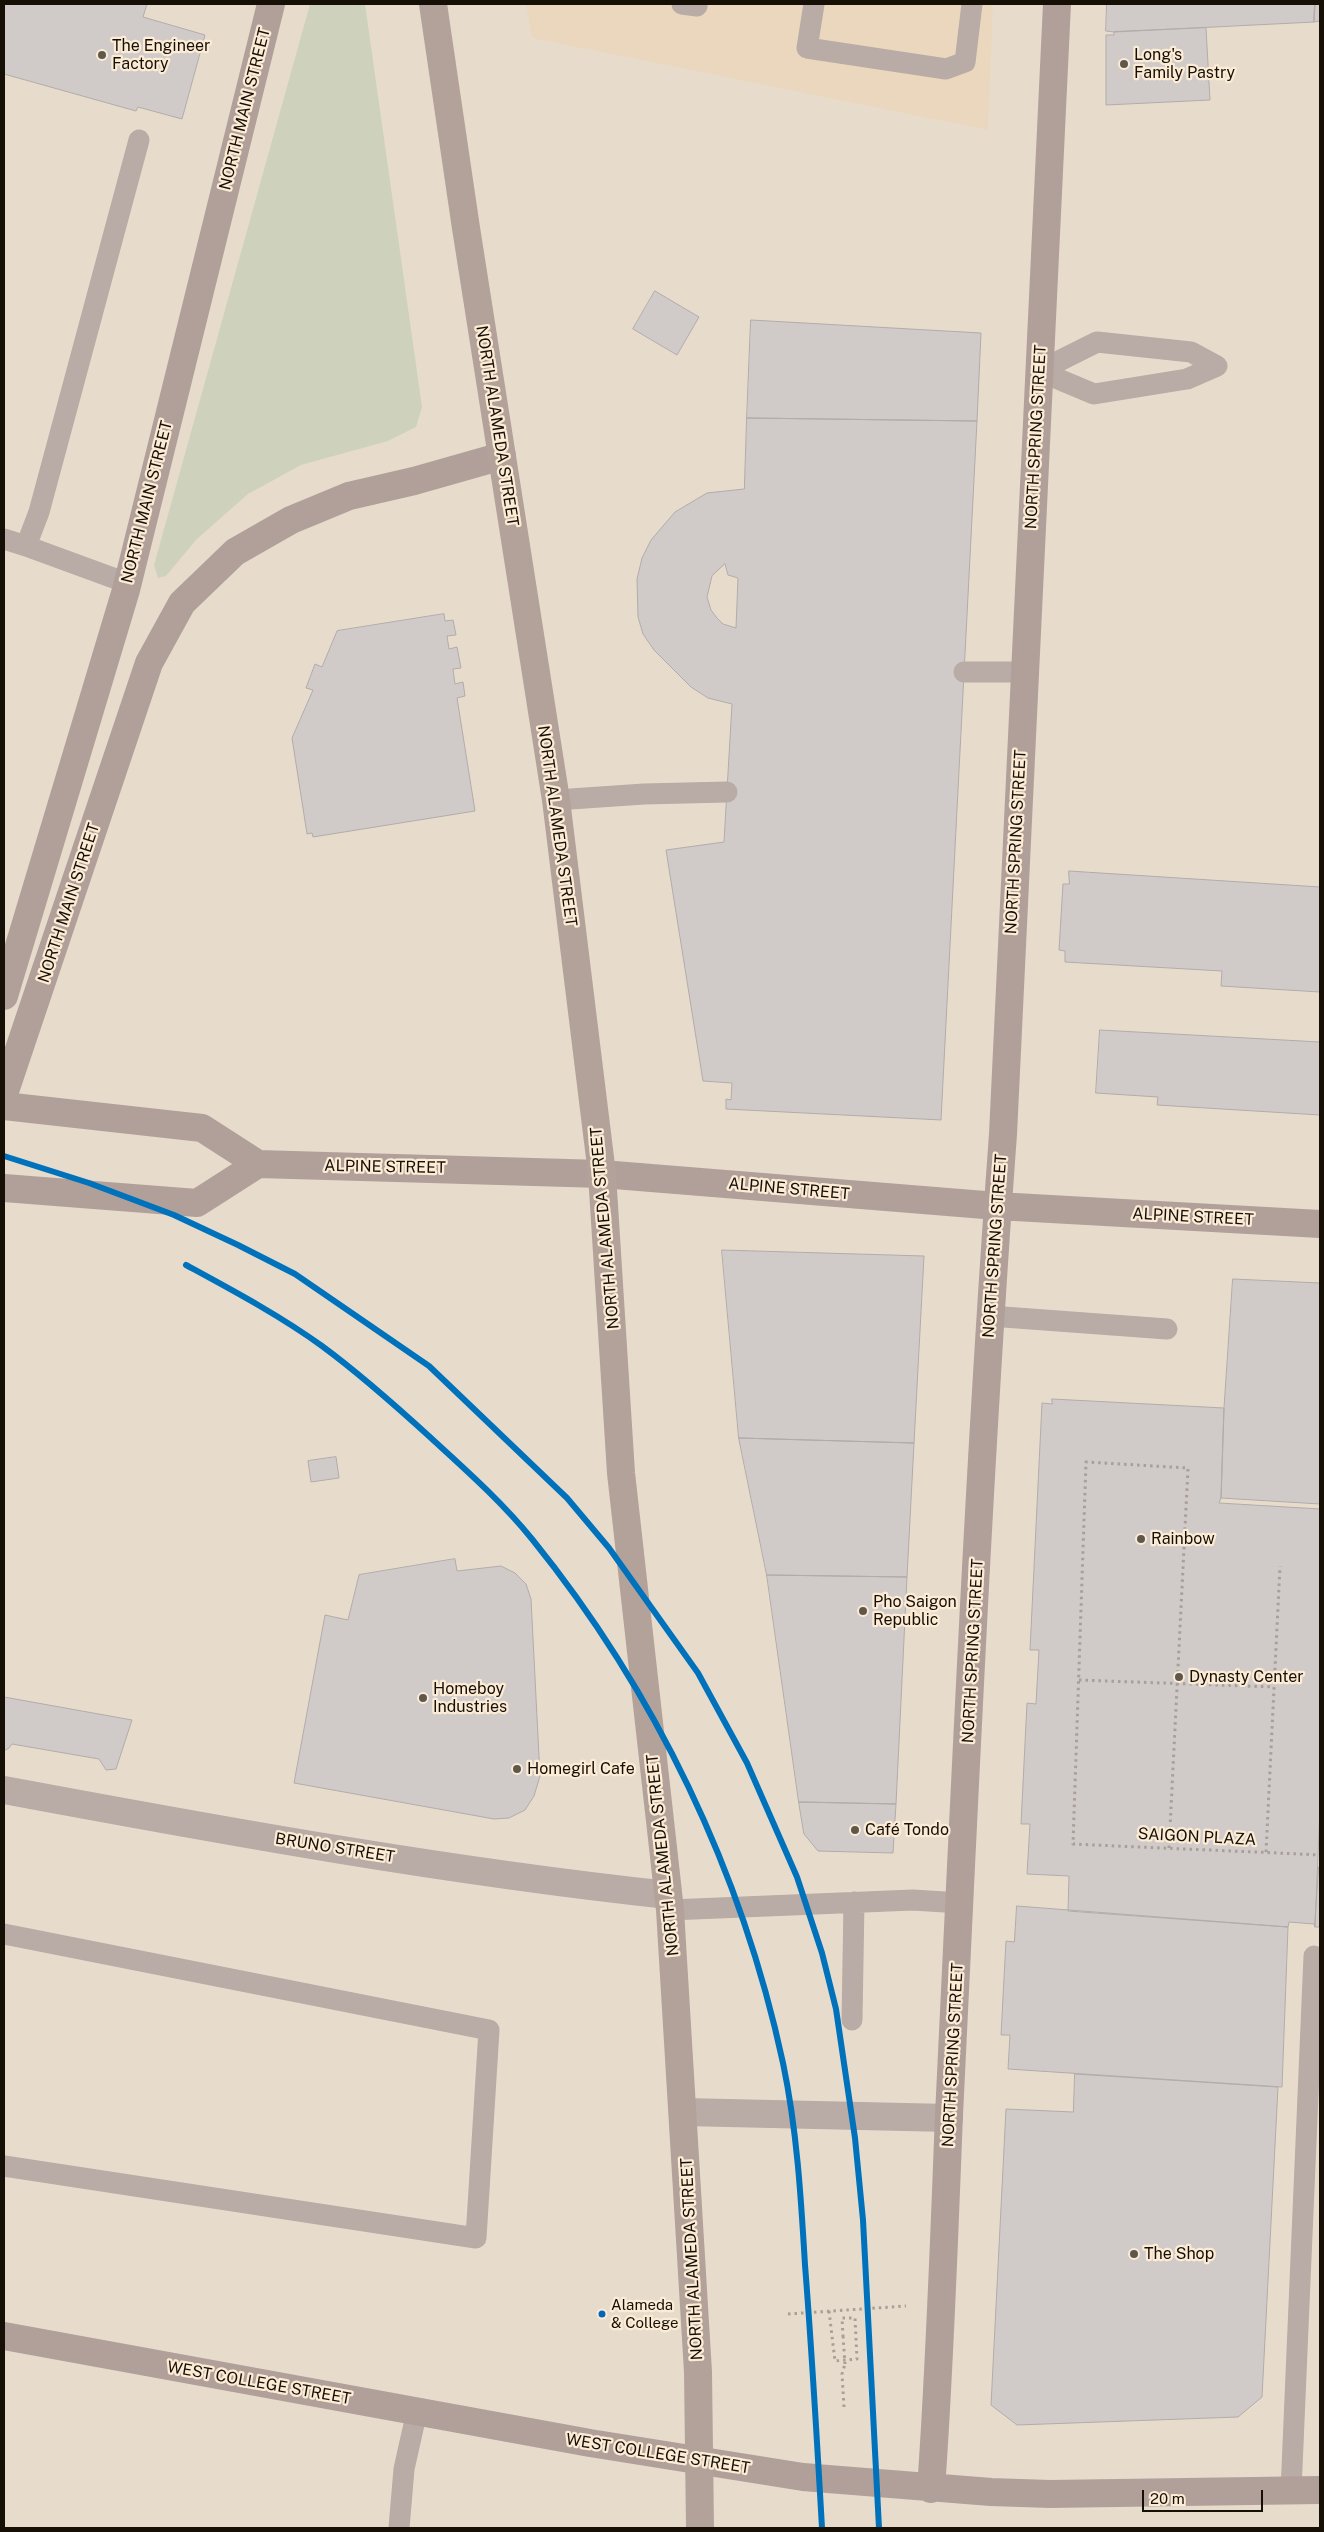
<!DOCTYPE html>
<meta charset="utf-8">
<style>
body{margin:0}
#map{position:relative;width:1324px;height:2532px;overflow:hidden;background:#e7dccc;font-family:"Public Sans",sans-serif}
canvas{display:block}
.frame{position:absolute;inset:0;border:5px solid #160f06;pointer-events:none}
.scale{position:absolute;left:1142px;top:2490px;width:121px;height:22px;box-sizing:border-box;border:2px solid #160f06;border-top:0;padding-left:6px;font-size:15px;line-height:18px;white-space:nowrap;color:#160f06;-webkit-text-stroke:4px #fcecd5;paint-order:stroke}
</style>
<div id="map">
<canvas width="1324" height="2532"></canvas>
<div class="frame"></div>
<div class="scale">20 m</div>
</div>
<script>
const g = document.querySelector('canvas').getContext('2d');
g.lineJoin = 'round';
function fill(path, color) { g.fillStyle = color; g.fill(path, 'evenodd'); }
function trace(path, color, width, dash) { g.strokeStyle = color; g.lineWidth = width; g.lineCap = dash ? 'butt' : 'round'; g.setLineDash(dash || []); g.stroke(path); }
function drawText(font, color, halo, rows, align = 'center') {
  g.font = font + ' "Public Sans",sans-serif'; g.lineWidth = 4.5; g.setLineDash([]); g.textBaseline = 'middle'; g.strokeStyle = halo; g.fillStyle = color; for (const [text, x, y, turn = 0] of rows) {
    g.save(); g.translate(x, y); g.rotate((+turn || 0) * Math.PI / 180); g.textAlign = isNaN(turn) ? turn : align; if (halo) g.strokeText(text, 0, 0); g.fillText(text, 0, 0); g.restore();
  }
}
const built = new Path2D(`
 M526 4H993L988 130 532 38Z`);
const green = new Path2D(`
 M310 4H365L422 407 416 427 388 441 301 465 248 494 196 540 166 576 158 578 154 565Z`);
const building = new Path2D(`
 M4 4H147L143 17 205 35 182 119 138 107 136 111 4 74Z
 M1107 4H1315L1314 22 1114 32 1106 31Z
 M1315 4H1320V21L1314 22Z
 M1206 28 1210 100 1106 105V35H1114V32Z
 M655 291 699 317 677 355 633 329Z
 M751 320 981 333 977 421 747 418Z
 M747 418 977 421 941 1120 726 1109V1099L731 1100 732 1083 703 1081 666 850 724 842 732 704 708 698 691 687 654 650 643 634 638 617 637 579 642 558 651 540 675 512 707 493 744 489ZM725 564 728 575 738 578 736 628 723 624 717 618 711 610 707 597 712 576Z
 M444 614 445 621 453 620 456 635 447 636 449 649 457 647 461 668 453 669 455 684 463 682 465 696 457 698 475 811 313 837 312 833 307 834 292 738 313 690 306 688 315 664 322 667 337 631Z
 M1069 871 1320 887V992L1221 986 1222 971 1065 962V951L1059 950 1063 884H1069Z
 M1100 1030 1320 1042V1115L1157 1105 1158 1097 1096 1093Z
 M722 1250 924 1256 914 1443 739 1438Z
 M1233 1279 1320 1283V1504L1221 1498 1224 1408Z
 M1052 1399 1224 1408 1221 1498 1219 1503 1320 1509V1808L1315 1927 1314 1924 1289 1922 1288 1927 1068 1911 1069 1876 1027 1874 1030 1824H1021L1027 1703 1036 1704 1039 1650H1030L1042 1403 1052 1404Z
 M739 1438 914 1443 907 1577 767 1575Z
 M336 1457 339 1478 311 1482 308 1461Z
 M455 1559 457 1571 501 1566 515 1573 526 1584 531 1599 540 1776 534 1796 525 1810 509 1818 494 1819 294 1783 325 1615 348 1620 359 1575Z
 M767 1575 907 1577 896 1804 799 1802Z
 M4 1697 132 1720 116 1769 106 1770 99 1759 12 1744 9 1748 4 1751Z
 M799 1802 896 1804 893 1853 818 1851 804 1834Z
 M1319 1867H1320V1927H1315Z
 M1017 1906 1288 1927 1282 2087 1008 2069 1010 2035H1001L1006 1941 1014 1942Z
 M1075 2074 1278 2087 1262 2397 1238 2417 1017 2425 991 2405 1006 2109 1073 2112Z`);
const path = new Path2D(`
 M1079 1680 1274 1687
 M1169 1848 1188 1468 1086 1462 1073 1844C1156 1848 1238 1851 1320 1855
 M1266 1852 1280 1566
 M829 2311 835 2361 857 2359 855 2318H842L843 2336
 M788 2314 906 2306
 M844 2407 842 2374 845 2364`);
const lane = new Path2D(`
 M682 4 697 6V4
 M814 4 807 48 946 69 965 62 972 4
 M1039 371 1097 342 1191 352 1217 366
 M1039 371 1094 394 1187 379 1217 366
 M4 539 26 546 39 512 139 140
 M26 546 127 583
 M964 672H1024
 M556 800 644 794 727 792
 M990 1316 1167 1329
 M670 1910 913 1900 960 1903
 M4 1934 489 2030 476 2238 4 2166
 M852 2020 854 1902
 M1291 2491 1314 1956
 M399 2528 404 2469 417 2411`);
const street = new Path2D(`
 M4 1790C224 1831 445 1871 668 1895
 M683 2112 949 2118`);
const secondary = new Path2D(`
 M4 996 126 590 271 4
 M4 1094 149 663 182 603 235 552 291 520 349 496 414 481 502 456
 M4 1106 202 1128 258 1164 602 1174 997 1206 1320 1224
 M4 1188 197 1203 258 1164
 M4 2336 590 2443 803 2477 991 2492 1050 2494 1320 2490
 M931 2489C940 2364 944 2239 949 2115 965 1788 979 1461 1003 1134L1057 4`);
const primary = new Path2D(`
 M433 4 466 228 556 800 602 1174 621 1473 670 1910 698 2372 700 2528`);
const pathBridge = new Path2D(`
 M843 2336 845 2364`);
const rail1 = new Path2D(`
 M4 1156 89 1183 174 1215 238 1245 295 1274 429 1366 567 1498 609 1548 698 1673 747 1763 797 1877 822 1953 836 2009 855 2138 863 2220 879 2528
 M186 1265C232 1290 279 1315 322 1346 360 1374 396 1406 431 1438 466 1470 502 1502 532 1539 655 1691 742 1872 783 2063 797 2130 801 2198 805 2265 812 2353 817 2440 822 2528`);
const markers = [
 [102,55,5,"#5f574b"],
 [1124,64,5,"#5f574b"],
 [1141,1539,5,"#5f574b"],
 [863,1611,5,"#5f574b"],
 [1179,1677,5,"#5f574b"],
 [423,1698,5,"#5f574b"],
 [517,1769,5,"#5f574b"],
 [855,1830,5,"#5f574b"],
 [1134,2254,5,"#5f574b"],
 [602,2314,4.5,"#0065bd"]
];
const busNames = [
 ["Alameda",611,2305],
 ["& College",611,2323]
];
const poiNames = [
 ["The Engineer",112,46],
 ["Factory",112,64],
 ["Long's",1134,55],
 ["Family Pastry",1134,73],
 ["Rainbow",1151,1539],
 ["Pho Saigon",873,1602],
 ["Republic",873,1620],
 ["Dynasty Center",1189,1677],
 ["Homeboy",433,1689],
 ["Industries",433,1707],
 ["Homegirl Cafe",527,1769],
 ["Café Tondo",865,1830],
 ["The Shop",1144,2254]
];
const streetNames = [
 ["NORTH MAIN STREET",245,109,-76],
 ["NORTH ALAMEDA STREET",497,426,81],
 ["NORTH SPRING STREET",1036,437,-87],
 ["NORTH MAIN STREET",147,502,-76],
 ["NORTH ALAMEDA STREET",557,826,82],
 ["NORTH SPRING STREET",1016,842,-87],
 ["NORTH MAIN STREET",69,903,-72],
 ["ALPINE STREET",385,1167,1],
 ["ALPINE STREET",789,1189,5],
 ["ALPINE STREET",1193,1217,3],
 ["NORTH ALAMEDA STREET",605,1228,-95],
 ["NORTH SPRING STREET",995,1246,-86],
 ["NORTH SPRING STREET",973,1651,-87],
 ["SAIGON PLAZA",1197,1837,3],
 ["BRUNO STREET",335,1848,9],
 ["NORTH ALAMEDA STREET",663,1855,-96],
 ["NORTH SPRING STREET",953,2055,-87],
 ["NORTH ALAMEDA STREET",692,2259,-93],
 ["WEST COLLEGE STREET",259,2383,10],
 ["WEST COLLEGE STREET",658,2454,9]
];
fill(built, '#ead7bd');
fill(green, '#ced2bc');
fill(building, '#d0cac9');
trace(building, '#b2abaa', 1);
trace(path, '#a99f98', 3, [2.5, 4]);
trace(lane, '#b9aba5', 21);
trace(street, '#b9aba5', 28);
trace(secondary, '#b1a09a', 28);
trace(primary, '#b3a29a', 28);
trace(pathBridge, '#a99f98', 3, [2.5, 4]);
trace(rail1, '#0072bc', 6);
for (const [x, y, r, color] of markers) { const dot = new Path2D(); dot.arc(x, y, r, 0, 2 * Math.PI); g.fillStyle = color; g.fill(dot); trace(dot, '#fcecd5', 2); }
drawText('15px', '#160f06', '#fcecd5', busNames, 'left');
drawText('16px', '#160f06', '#fcecd5', poiNames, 'left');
drawText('16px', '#160f06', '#fcecd5', streetNames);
</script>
